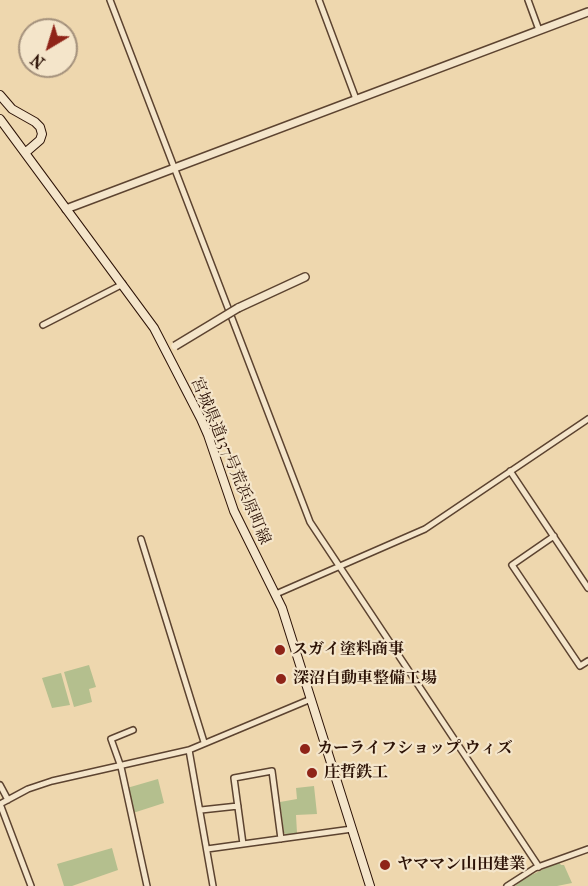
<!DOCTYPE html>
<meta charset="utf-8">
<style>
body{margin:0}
#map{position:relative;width:588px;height:886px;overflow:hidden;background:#eed7ae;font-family:"IM FELL French Canon",serif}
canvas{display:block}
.north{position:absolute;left:18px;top:18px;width:60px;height:60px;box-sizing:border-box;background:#f4e5ca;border:2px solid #a4917c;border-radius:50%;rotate:218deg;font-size:16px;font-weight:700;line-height:24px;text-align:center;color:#2c1206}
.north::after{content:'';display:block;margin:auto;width:21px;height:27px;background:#8f2418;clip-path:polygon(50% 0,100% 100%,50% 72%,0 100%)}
</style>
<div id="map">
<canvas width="588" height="886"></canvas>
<div class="north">N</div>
</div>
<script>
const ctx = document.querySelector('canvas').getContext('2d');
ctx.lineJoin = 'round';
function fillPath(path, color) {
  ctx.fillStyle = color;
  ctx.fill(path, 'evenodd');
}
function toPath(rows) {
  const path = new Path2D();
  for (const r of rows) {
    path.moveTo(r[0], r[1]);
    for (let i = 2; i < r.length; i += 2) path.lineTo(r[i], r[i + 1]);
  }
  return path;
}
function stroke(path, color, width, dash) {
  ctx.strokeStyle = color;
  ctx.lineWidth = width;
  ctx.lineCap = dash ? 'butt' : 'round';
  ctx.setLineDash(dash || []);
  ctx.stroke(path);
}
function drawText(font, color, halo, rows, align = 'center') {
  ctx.font = font + ' "IM FELL French Canon","Noto Serif JP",serif';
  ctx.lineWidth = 4.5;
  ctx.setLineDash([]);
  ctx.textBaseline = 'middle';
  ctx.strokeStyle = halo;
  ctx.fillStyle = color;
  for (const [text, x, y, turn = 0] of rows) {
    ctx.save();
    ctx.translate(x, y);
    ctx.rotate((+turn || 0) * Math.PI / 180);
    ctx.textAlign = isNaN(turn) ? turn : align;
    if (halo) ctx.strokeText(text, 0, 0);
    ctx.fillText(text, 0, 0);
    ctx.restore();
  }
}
fillPath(toPath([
 [89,665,96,687,89,689,92,702,74,707,64,672],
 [61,673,70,705,52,708,42,678],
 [158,779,164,803,133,813,127,788],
 [314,786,317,814,296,815,297,833,287,835,284,833,280,802,297,799,296,788],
 [112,848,118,870,72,886,64,886,57,864],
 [559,862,561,865,564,865,572,883,557,886,515,886,525,878]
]), '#b4bf8e');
const minor = toPath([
 [110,0,310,522,539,867],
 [319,0,356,99],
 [528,0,539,30],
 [43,325,123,284],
 [510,471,588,588],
 [554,536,512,565,580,666,588,661],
 [141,539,204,742],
 [276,594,425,529,588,419],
 [133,730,111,739,121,767,147,886],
 [189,750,213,886],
 [0,785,8,800],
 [0,804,28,789,52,781,189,750,311,699],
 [0,804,31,886],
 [201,810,238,806],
 [243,844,234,778,272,771,281,839],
 [207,849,352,829],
 [507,886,535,868,588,849]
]);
const tertiary = toPath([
 [66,209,588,12],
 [238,308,305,277]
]);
const secondary = toPath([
 [0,95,12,109,35,122,40,127,42,134,40,140,25,153],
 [0,119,154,328,201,419,208,435,234,511,282,608,370,886]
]);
stroke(minor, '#5c4330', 8);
stroke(tertiary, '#5c4330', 10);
stroke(secondary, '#2c1206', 10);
stroke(minor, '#f4e5ca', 5);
stroke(tertiary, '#f4e5ca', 7);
stroke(secondary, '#f4e5ca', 8);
const tertiaryBridge = toPath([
 [175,346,238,308]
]);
stroke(tertiaryBridge, '#5c4330', 10, []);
stroke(tertiaryBridge, '#f4e5ca', 7);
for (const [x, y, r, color] of [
 [280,650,6,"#8f2418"],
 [281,679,6,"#8f2418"],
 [305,749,6,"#8f2418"],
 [312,773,6,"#8f2418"],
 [385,865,6,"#8f2418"]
]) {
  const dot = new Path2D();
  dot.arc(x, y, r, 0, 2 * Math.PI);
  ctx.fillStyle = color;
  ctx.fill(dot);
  stroke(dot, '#f4e5ca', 2);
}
drawText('16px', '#2c1206', '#f4e5ca', [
 ["宮城県道137号荒浜原町線",230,461,67]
]);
drawText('bold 16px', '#2c1206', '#f4e5ca', [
 ["スガイ塗料商事",292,650],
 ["深沼自動車整備工場",293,679],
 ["カーライフショップ ウィズ",317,749],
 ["庄哲鉄工",324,773],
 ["ヤママン山田建業",397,865]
], 'left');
</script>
